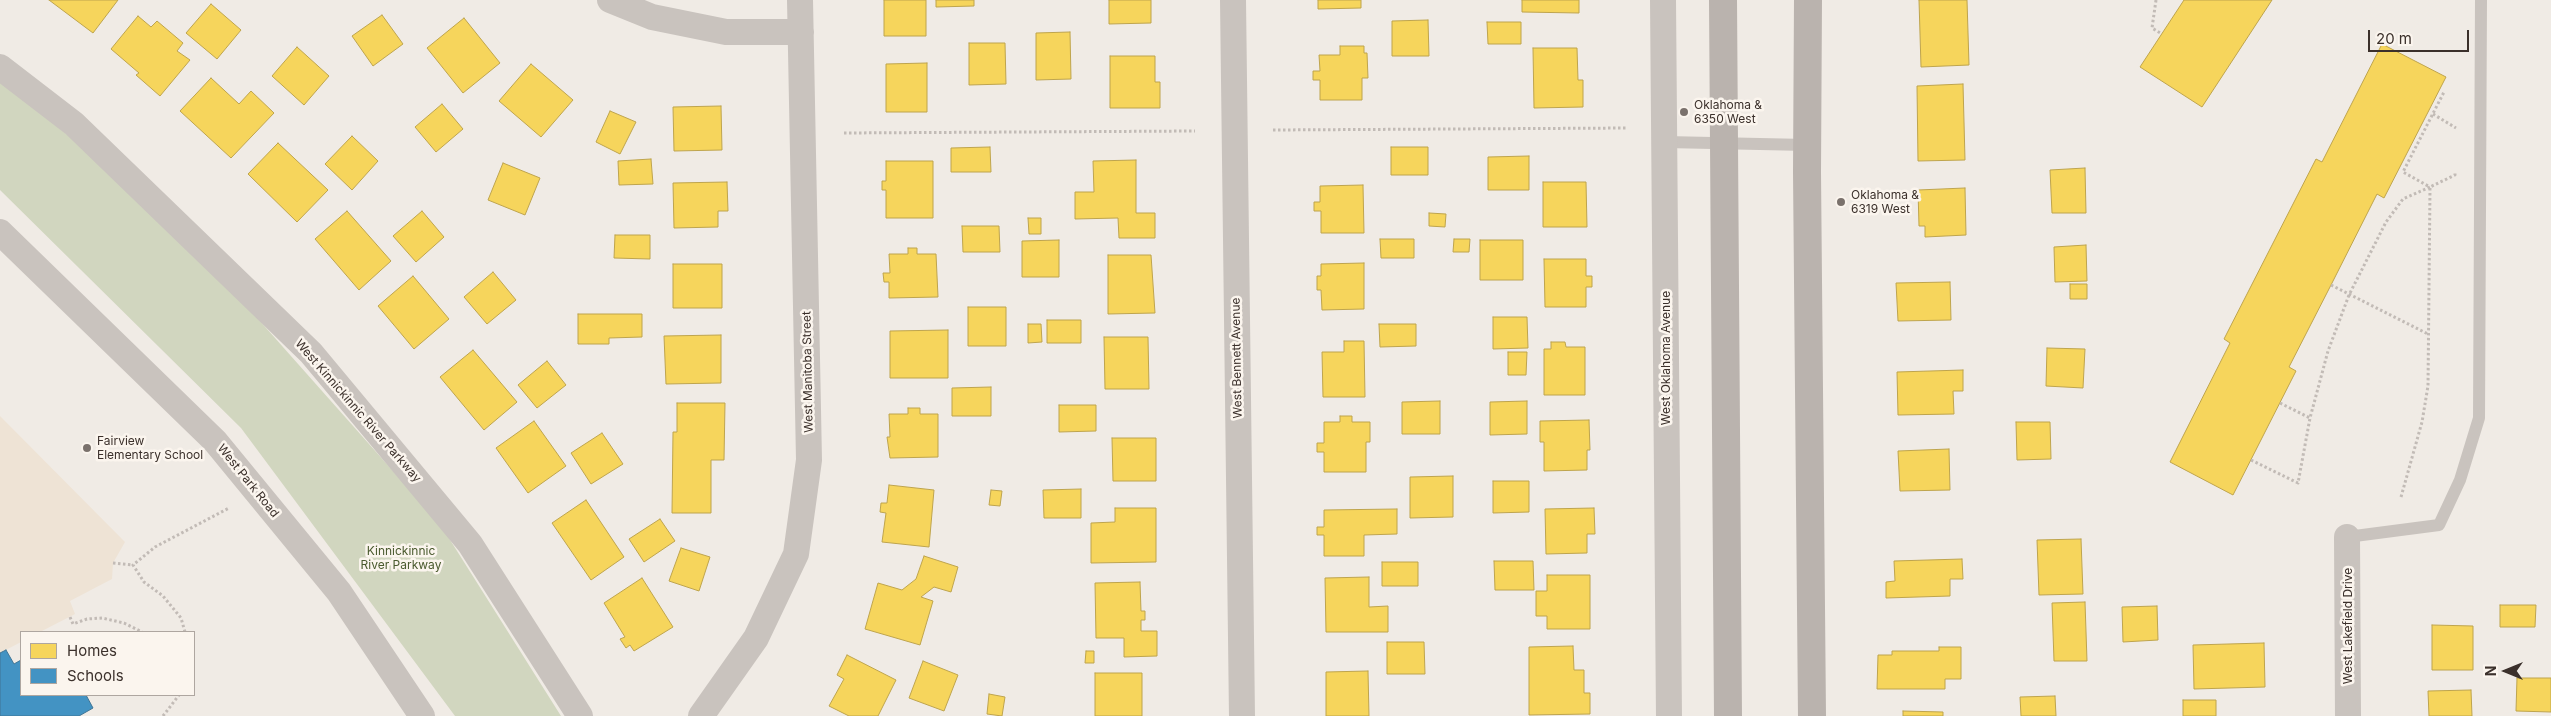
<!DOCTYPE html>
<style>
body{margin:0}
#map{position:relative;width:2551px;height:716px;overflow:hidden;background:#f0ebe5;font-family:Inter,sans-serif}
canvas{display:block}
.legend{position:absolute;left:20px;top:631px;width:175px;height:65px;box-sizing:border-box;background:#fbf5ee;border:1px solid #aea6a0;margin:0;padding:6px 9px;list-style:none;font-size:15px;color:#3b302b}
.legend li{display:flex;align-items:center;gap:10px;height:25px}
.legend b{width:25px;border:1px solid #aea6a0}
.north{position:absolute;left:2481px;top:646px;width:50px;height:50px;-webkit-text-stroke:4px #fbf5ee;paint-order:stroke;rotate:270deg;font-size:14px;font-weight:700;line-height:20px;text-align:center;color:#3b302b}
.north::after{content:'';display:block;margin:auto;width:18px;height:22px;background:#3b302b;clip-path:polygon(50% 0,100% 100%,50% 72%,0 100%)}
.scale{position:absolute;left:2368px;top:30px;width:101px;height:22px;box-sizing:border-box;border:2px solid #3b302b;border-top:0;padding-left:6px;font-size:15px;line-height:18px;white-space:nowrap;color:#3b302b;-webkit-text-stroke:4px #fbf5ee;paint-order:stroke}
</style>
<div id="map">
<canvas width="2551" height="716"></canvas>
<ul class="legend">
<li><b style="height:14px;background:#f6d55c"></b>Homes</li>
<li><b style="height:14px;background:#4393c3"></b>Schools</li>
</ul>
<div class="north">N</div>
<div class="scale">20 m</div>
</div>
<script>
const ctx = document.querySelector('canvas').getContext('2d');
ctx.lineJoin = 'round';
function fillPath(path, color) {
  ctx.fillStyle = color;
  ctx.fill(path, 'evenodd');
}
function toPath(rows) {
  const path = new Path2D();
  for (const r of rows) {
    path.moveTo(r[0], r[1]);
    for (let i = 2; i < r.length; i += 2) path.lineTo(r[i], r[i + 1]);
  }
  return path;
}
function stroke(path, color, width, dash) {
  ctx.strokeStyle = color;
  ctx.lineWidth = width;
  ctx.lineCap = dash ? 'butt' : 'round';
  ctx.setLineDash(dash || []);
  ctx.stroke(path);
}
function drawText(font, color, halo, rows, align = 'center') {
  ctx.font = font + ' Inter,sans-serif';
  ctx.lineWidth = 5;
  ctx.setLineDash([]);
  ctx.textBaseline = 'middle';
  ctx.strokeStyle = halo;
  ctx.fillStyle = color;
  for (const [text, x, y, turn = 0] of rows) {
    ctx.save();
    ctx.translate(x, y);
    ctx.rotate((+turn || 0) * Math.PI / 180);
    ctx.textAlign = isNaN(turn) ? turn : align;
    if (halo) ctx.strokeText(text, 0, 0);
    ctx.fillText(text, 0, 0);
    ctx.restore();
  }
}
fillPath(toPath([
 [0,80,165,214,440,524,561,716,455,716,241,428,0,190]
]), '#d1d6bf');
fillPath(toPath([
 [0,416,125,542,113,563,112,579,70,601,75,614,40,632,21,632,21,642,0,653]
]), '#eee3d5');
const homes = toPath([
 [49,0,118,0,93,33,49,0],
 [884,0,926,0,926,36,884,36,884,0],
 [936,0,974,0,974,6,936,7,936,0],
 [1109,0,1151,0,1151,23,1109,24,1109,0],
 [1318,0,1361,0,1361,8,1318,9,1318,0],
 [1522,0,1579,0,1579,13,1522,12,1522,0],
 [1919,0,1967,0,1969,65,1921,67,1919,0],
 [2184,0,2272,0,2202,107,2140,67,2184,0],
 [211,4,241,30,217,59,186,33,211,4],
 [382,15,403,44,373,66,352,36,382,15],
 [138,16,151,27,157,21,183,43,177,51,190,60,160,96,136,75,139,73,111,49,138,16],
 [464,18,500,63,463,93,427,48,464,18],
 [1428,20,1429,56,1392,56,1392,21,1428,20],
 [1487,22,1521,22,1521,44,1488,44,1487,22],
 [1070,32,1071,79,1036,80,1036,33,1070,32],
 [969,43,1005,43,1006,84,969,85,969,43],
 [2382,44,2446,77,2384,198,2377,194,2331,285,2289,367,2296,371,2233,495,2170,462,2230,343,2224,339,2316,159,2322,162,2382,44],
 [1340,46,1364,46,1364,53,1367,53,1368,78,1362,78,1362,100,1320,100,1320,80,1313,80,1313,71,1320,71,1319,55,1340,55,1340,46],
 [297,47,329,76,304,105,272,76,297,47],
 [1533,48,1577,48,1578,80,1583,80,1583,107,1534,108,1533,48],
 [1110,56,1155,56,1155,82,1160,82,1160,108,1110,108,1110,56],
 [927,63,927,112,886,112,886,64,927,63],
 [531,64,573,100,541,137,499,101,531,64],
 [211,78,239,104,251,91,274,113,231,158,180,111,211,78],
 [1963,84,1965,160,1918,161,1917,86,1963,84],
 [442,104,463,129,436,152,415,127,442,104],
 [721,106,722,150,674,151,673,107,721,106],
 [610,111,636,122,620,154,596,142,610,111],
 [352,136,378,161,352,190,325,164,352,136],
 [278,143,328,190,297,222,248,174,278,143],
 [990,147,991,172,951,172,951,148,990,147],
 [1391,147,1428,147,1428,175,1391,175,1391,147],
 [1529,156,1529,190,1488,190,1488,157,1529,156],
 [651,159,653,184,619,185,618,161,651,159],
 [1136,160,1136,213,1155,213,1155,238,1119,238,1118,218,1075,219,1075,192,1094,192,1093,161,1136,160],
 [886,161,933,161,933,218,886,218,886,190,882,190,882,181,886,181,886,161],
 [503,163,540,178,525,215,488,200,503,163],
 [2085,168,2086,213,2052,213,2050,170,2085,168],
 [727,182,728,211,718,211,718,227,674,228,673,183,727,182],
 [1543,182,1586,182,1587,227,1543,227,1543,182],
 [1363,185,1364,233,1321,233,1321,211,1314,211,1314,202,1320,202,1320,186,1363,185],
 [1965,188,1966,235,1925,237,1925,226,1919,226,1918,190,1965,188],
 [347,211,391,261,359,290,315,239,347,211],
 [422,211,444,237,416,262,393,236,422,211],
 [1429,213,1446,214,1445,227,1429,226,1429,213],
 [1028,218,1041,218,1041,234,1029,234,1028,218],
 [962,226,999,226,1000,252,963,252,962,226],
 [615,235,650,235,650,259,614,258,615,235],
 [1380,239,1414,239,1414,258,1381,258,1380,239],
 [1454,239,1470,239,1469,252,1453,252,1454,239],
 [1059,240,1059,277,1022,277,1022,241,1059,240],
 [1480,240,1523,240,1523,280,1480,280,1480,240],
 [2086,245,2087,281,2055,282,2054,247,2086,245],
 [908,248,917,248,917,254,936,254,938,297,889,298,889,282,884,282,883,273,890,273,889,254,908,254,908,248],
 [1108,255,1151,255,1155,313,1108,314,1108,255],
 [1544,259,1586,259,1586,276,1592,276,1592,287,1586,287,1586,307,1545,307,1544,259],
 [1364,263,1364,309,1322,310,1321,290,1317,290,1317,276,1321,276,1321,264,1364,263],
 [673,264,722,264,722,308,673,308,673,264],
 [493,272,516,300,487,324,464,297,493,272],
 [413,276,449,319,414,349,378,306,413,276],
 [1950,282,1951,320,1898,321,1896,283,1950,282],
 [2070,284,2087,284,2087,299,2070,299,2070,284],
 [968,307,1006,307,1006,346,968,346,968,307],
 [578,314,642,314,642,337,609,338,609,344,578,344,578,314],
 [1493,317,1527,317,1528,348,1493,349,1493,317],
 [1047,320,1081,320,1081,343,1047,343,1047,320],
 [1028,324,1041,324,1042,342,1028,343,1028,324],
 [1379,324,1416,324,1416,346,1380,347,1379,324],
 [948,330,948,378,890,378,890,331,948,330],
 [721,335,721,383,666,384,664,336,721,335],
 [1104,337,1148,337,1149,389,1105,389,1104,337],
 [1344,341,1364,341,1365,397,1323,397,1322,352,1344,352,1344,341],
 [1551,342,1565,342,1566,347,1585,347,1585,395,1544,395,1544,349,1551,349,1551,342],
 [2047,348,2085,349,2083,388,2046,386,2047,348],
 [473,350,517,402,484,430,440,377,473,350],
 [1508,352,1527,352,1526,375,1508,375,1508,352],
 [547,361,566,385,537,408,518,385,547,361],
 [1963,370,1963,391,1953,391,1954,414,1898,415,1897,372,1963,370],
 [991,387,991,416,952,416,952,388,991,387],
 [1440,401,1440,434,1402,434,1402,402,1440,401],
 [1527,401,1527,434,1490,435,1490,402,1527,401],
 [677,403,725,403,724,460,711,460,711,513,672,513,673,432,677,432,677,403],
 [1059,405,1096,405,1096,431,1059,432,1059,405],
 [908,408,920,408,920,414,938,414,938,457,890,458,887,437,890,437,889,414,908,414,908,408],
 [1340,416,1352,416,1352,422,1370,422,1370,442,1366,442,1366,472,1324,472,1324,452,1317,452,1317,443,1324,443,1324,422,1340,422,1340,416],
 [1589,420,1590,450,1587,450,1587,470,1544,471,1544,442,1540,442,1540,421,1589,420],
 [534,421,566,466,528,493,496,448,534,421],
 [2016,422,2050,422,2051,459,2017,460,2016,422],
 [602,433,623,464,591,484,571,453,602,433],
 [1112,438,1156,438,1156,481,1113,481,1112,438],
 [1949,449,1950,490,1900,491,1898,451,1949,449],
 [1453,476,1453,517,1410,518,1410,477,1453,476],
 [1493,481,1529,481,1529,512,1493,513,1493,481],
 [889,485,934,490,929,547,882,542,886,513,880,512,881,503,887,503,889,485],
 [1081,489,1081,518,1044,518,1043,490,1081,489],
 [991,490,1002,491,1000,506,989,505,991,490],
 [586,500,624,557,591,580,552,523,586,500],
 [1115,508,1156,508,1156,562,1091,563,1091,523,1115,522,1115,508],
 [1594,508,1595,534,1587,534,1587,553,1546,554,1545,509,1594,508],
 [1397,509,1397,534,1364,535,1364,556,1324,556,1324,535,1317,535,1317,527,1324,527,1324,510,1397,509],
 [660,519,675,541,644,562,629,539,660,519],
 [2081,539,2083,594,2039,595,2037,540,2081,539],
 [681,548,710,557,699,591,669,581,681,548],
 [924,556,958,567,951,592,934,587,921,597,933,601,920,645,865,629,878,583,902,590,916,579,924,556],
 [1962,559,1963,579,1950,579,1950,596,1886,598,1886,582,1895,581,1894,561,1962,559],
 [1494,561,1533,561,1534,590,1495,590,1494,561],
 [1382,562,1418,562,1418,586,1382,586,1382,562],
 [1547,575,1590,575,1590,629,1547,629,1547,616,1536,616,1536,591,1547,591,1547,575],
 [1369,577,1369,607,1388,606,1388,632,1326,632,1325,578,1369,577],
 [642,578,673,627,634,651,630,645,626,648,620,639,625,637,604,603,642,578],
 [1140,582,1141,611,1145,611,1145,620,1141,620,1141,631,1157,631,1157,656,1124,657,1124,638,1096,638,1095,583,1140,582],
 [2085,602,2087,661,2054,661,2052,603,2085,602],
 [2500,605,2536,605,2535,627,2500,627,2500,605],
 [2157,606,2158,640,2123,642,2122,607,2157,606],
 [2432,625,2473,626,2473,670,2432,670,2432,625],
 [1387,642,1424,642,1425,674,1387,674,1387,642],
 [2264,643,2265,687,2194,689,2193,645,2264,643],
 [1573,646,1574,670,1584,670,1584,693,1590,693,1590,714,1529,715,1529,647,1573,646],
 [1939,647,1961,647,1961,679,1945,679,1945,689,1877,689,1878,655,1892,655,1892,651,1939,651,1939,647],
 [1086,651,1094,651,1094,663,1085,663,1086,651],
 [847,655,896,680,878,716,849,716,829,706,844,679,837,675,847,655],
 [923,661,958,675,944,711,909,698,923,661],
 [1368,671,1369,716,1326,716,1326,672,1368,671],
 [1095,673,1142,673,1142,716,1095,716,1095,673],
 [2517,678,2551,678,2551,712,2516,711,2517,678],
 [2471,690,2472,716,2429,716,2428,691,2471,690],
 [989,694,1005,697,1002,716,987,714,989,694],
 [2055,696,2056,716,2021,716,2020,697,2055,696],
 [2183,700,2216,700,2216,716,2183,716,2183,700],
 [1903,711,1943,712,1943,716,1903,716,1903,711]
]);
fillPath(homes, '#f6d55c');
stroke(homes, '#bea44d', 1);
const schools = toPath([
 [6,650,14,664,21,660,21,695,86,695,93,708,79,716,0,716,0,653,6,650]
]);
fillPath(schools, '#4393c3');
stroke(schools, '#417595', 1);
stroke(toPath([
 [2156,0,2152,28,2162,34],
 [2433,114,2456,128],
 [1273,130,1628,128],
 [844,133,1195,131],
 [2331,285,2428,334],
 [2280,403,2310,418],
 [2251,460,2298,483,2310,418,2328,351,2349,295,2386,222,2403,199,2430,187,2403,172,2444,92],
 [2401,497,2422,422,2428,386,2430,187,2455,175,2455,173],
 [113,563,133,565],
 [70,617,73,624,87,619,102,618,124,623,142,632],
 [185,632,181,618,163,596,144,582,133,565,155,547,229,508],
 [163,716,179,695]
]), '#c2bbb6', 3, [2.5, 2.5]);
stroke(toPath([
 [1665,142,1807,145],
 [2347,537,2439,525,2460,480,2479,418,2481,0]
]), '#c9c3be', 12);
stroke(toPath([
 [610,0,652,17,726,32,801,32],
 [1233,0,1242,716],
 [1663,0,1669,716],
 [0,67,74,124,311,353,470,544,580,716],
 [0,232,215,441,339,592,422,716],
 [2347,537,2348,716],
 [701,716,756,638,796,554,809,460,800,0]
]), '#c9c3be', 26);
stroke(toPath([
 [1723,0,1728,716],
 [1808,0,1807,172,1812,716]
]), '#bab3ae', 28);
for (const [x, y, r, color] of [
 [1684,112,5,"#7a716c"],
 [1841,202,5,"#7a716c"],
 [87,448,5,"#7a716c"]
]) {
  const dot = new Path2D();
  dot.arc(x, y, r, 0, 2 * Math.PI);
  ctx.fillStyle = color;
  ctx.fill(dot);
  stroke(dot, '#fbf5ee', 2);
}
drawText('12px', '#3b302b', '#fbf5ee', [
 ["Oklahoma &",1694,105],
 ["6350 West",1694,119],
 ["Oklahoma &",1851,195],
 ["6319 West",1851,209],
 ["Fairview",97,441],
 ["Elementary School",97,455]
], 'left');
drawText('12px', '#3b302b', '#fbf5ee', [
 ["West Bennett Avenue",1237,358,-91],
 ["West Oklahoma Avenue",1666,358,-90],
 ["West Manitoba Street",808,372,-91],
 ["West Kinnickinnic River Parkway",358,411,49],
 ["West Park Road",248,481,51],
 ["West Lakefield Drive",2348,626,-90]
]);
drawText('12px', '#4a5a2e', '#fbf5ee', [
 ["Kinnickinnic",401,551],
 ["River Parkway",401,565]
]);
</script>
